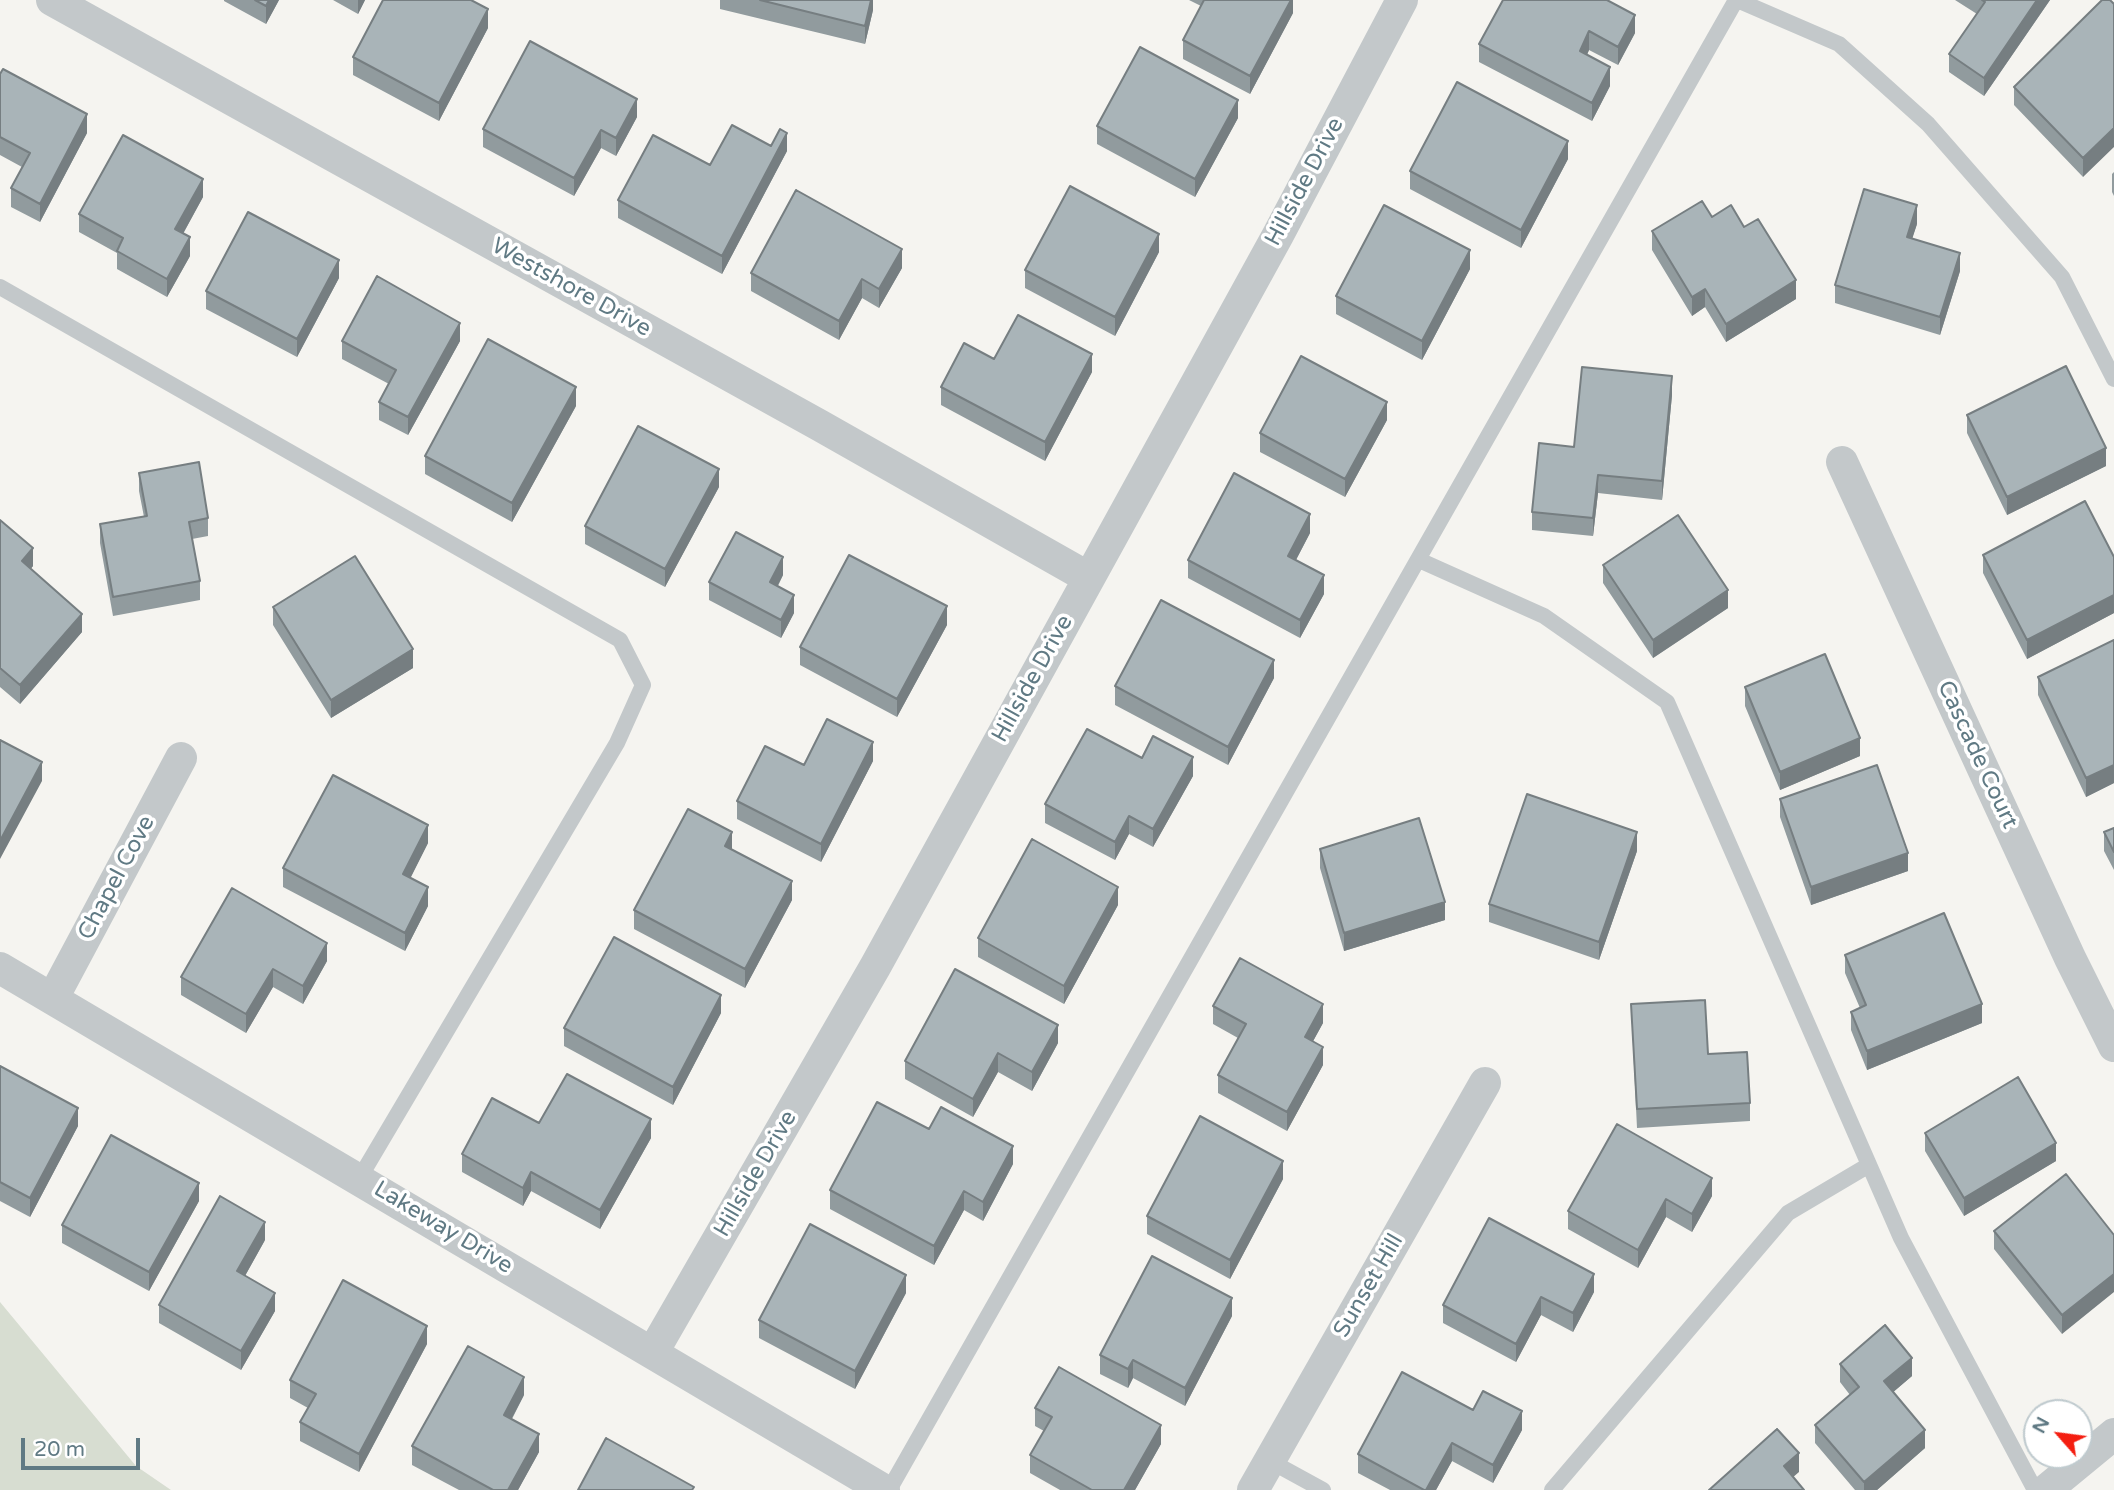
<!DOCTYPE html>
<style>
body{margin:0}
#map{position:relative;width:2114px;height:1490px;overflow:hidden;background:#f5f4f0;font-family:"Varela Round",sans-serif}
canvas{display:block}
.north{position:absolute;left:2023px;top:1399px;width:70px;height:70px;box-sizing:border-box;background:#fff;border:2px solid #bfcace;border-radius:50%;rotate:298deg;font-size:19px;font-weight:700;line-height:28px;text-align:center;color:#607a84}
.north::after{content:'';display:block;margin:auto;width:24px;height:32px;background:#f41e11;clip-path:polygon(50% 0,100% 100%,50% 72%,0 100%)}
.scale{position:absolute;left:21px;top:1438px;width:119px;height:32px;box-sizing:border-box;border:4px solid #607a84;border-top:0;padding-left:9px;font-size:21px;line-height:24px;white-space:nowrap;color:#607a84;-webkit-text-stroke:5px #fff;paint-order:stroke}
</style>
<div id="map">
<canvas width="2114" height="1490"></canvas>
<div class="north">N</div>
<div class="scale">20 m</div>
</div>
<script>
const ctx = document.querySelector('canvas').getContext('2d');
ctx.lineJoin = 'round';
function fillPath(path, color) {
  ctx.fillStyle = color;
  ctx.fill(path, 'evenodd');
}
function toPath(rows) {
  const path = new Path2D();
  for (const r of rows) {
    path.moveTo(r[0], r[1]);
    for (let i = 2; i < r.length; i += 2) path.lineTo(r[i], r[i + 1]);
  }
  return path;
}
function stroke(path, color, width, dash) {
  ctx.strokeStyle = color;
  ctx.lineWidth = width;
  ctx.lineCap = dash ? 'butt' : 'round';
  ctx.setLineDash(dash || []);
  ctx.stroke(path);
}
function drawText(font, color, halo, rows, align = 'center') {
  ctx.font = font + ' "Varela Round",sans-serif';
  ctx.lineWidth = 7;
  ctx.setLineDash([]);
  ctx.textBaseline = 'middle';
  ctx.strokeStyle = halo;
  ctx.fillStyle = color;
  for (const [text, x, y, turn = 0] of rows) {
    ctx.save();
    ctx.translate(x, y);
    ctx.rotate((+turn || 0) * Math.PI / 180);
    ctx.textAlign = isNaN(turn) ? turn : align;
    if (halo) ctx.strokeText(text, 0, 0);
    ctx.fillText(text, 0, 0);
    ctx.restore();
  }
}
fillPath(toPath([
 [0,1302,136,1466,171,1490,0,1490]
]), '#d7ddd1');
stroke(toPath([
 [1737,0,1839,44,1928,124,2062,277,2114,379],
 [0,287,620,640,643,685,617,743,359,1179],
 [1419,560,1544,616,1667,702,1901,1238,2035,1490],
 [1270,1461,1323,1490],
 [889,1490,1736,0],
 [1552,1490,1788,1213,1869,1165]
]), '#c3c8ca', 16);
stroke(toPath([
 [52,0,819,425,1089,578],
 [1842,462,2070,958,2114,1046],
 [0,968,884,1490],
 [53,998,181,758],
 [653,1352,875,967,1278,235,1402,0],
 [1253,1490,1485,1083],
 [2046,1490,2114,1434]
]), '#c3c8ca', 32);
fillPath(toPath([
 [224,0,279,0,266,24,224,1],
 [333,0,365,0,358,14],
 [720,0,873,0,873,10,865,44,720,9],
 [1189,0,1293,0,1293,13,1250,94,1183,59,1183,40,1201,6],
 [1503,0,1635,33,1618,65,1589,50,1587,55,1610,86,1592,121,1479,62,1479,44],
 [1955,0,2050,0,1984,96,1949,72,1949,54,1977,14],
 [2102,0,2083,177,2014,105,2014,87],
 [488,28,439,121,353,75,353,57],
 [0,74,87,133,40,222,11,207,11,188,22,167,0,155],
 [637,117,616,156,601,148,574,196,483,147,483,129],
 [1238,118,1195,197,1097,144,1097,126],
 [771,146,787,151,722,274,618,218,618,200,710,165],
 [1568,159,1521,248,1410,189,1410,171],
 [2114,172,2114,196,2112,192,2112,174],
 [203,197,183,234,190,256,167,297,117,269,117,253,79,232,79,214],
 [1712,217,1744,227,1796,299,1726,342,1705,307,1692,316,1652,250,1652,231],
 [1917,224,1912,238,1960,271,1940,335,1835,303,1835,285],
 [1159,252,1115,336,1025,288,1025,270],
 [902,268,879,308,862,298,839,340,751,291,751,273],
 [1470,269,1422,360,1336,314,1336,296],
 [339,278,297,357,206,309,206,291],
 [342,341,460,341,408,435,379,420,379,402,389,384,342,359],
 [994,359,1092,372,1045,461,941,405,941,387],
 [1672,395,1662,500,1598,493,1593,536,1532,530,1532,512,1574,447],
 [576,406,512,522,425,474,425,456],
 [1967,415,2106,466,2007,515,1967,433],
 [1387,420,1345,497,1260,452,1260,433],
 [139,473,208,518,208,536,192,539,200,581,200,600,113,616,100,543,100,524,144,517,139,491],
 [719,487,665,587,585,544,585,526],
 [0,520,33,566,30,569,82,632,20,704,0,687],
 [1310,533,1296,560,1324,594,1300,638,1188,578,1188,560],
 [1983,555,2114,557,2114,613,2027,659,1983,573],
 [1603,565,1728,608,1653,658,1603,583],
 [783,575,778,586,794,613,781,638,709,600,709,582],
 [273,607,413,668,331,718,273,625],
 [947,625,897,717,800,665,800,647],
 [2114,640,2114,783,2086,797,2038,695,2038,677],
 [1274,678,1228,765,1115,705,1115,686],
 [1745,687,1860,756,1780,790,1745,706],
 [1142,758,1193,776,1153,847,1129,834,1115,860,1045,823,1045,804],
 [873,761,821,862,737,819,737,801,804,765],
 [1780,799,1908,871,1811,905,1780,817],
 [2114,828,2114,870,2104,851,2104,832],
 [428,843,410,878,428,906,405,951,283,887,283,868],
 [732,849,792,900,745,988,634,929,634,910],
 [1320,849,1445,920,1344,951,1320,868],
 [1637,851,1599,960,1489,922,1489,904],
 [1118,905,1064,1004,978,957,978,938],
 [1845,955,1982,1023,1867,1070,1851,1030,1851,1012,1860,1008,1845,973],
 [327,961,303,1004,273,987,246,1033,181,995,181,977],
 [1631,1004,1708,1054,1750,1103,1750,1121,1637,1128],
 [1213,1006,1323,1023,1313,1041,1323,1065,1287,1131,1218,1093,1218,1075,1238,1038,1213,1024],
 [721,1013,673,1105,564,1046,564,1028],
 [1058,1043,1032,1091,998,1072,973,1117,905,1079,905,1061],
 [0,1066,78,1126,30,1217,0,1201],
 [1617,1124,1712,1196,1692,1232,1666,1217,1638,1268,1568,1229,1568,1211],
 [929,1129,1013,1164,983,1221,964,1210,934,1265,830,1209,830,1190],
 [1925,1133,2056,1161,1964,1216,1925,1151],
 [651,1138,600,1229,531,1191,523,1206,462,1172,462,1154],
 [2066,1174,2062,1334,1994,1249,1994,1231],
 [1283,1179,1230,1279,1147,1234,1147,1216],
 [199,1201,149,1291,62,1243,62,1225],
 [265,1240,245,1276,275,1311,241,1370,159,1323,159,1305],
 [1594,1292,1573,1332,1541,1315,1516,1362,1443,1323,1443,1305],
 [906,1293,855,1389,759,1338,759,1320],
 [1232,1316,1185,1406,1133,1378,1128,1388,1100,1374,1100,1355],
 [427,1344,359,1472,300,1441,300,1422,308,1408,290,1398,290,1380],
 [1840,1364,1912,1376,1893,1392,1925,1448,1877,1490,1855,1490,1815,1443,1815,1425,1850,1395,1840,1382],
 [524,1395,512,1419,539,1452,518,1490,459,1490,412,1465,412,1446],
 [1035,1408,1161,1444,1135,1490,1060,1490,1030,1473,1030,1455,1044,1431,1035,1426],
 [1522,1430,1493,1483,1452,1461,1436,1490,1390,1490,1358,1473,1358,1454]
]), '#919b9e');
fillPath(toPath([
 [269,0,279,0,266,24,266,6],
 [358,0,365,0,358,14],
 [871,0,873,0,873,10,865,44,865,26],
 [1291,0,1293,0,1293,13,1250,94,1250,76],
 [2037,0,2050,0,1984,96,1984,78],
 [488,9,488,28,439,121,439,103],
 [1635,15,1635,33,1618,65,1618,47],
 [1589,31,1589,50,1580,69,1580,51],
 [1610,67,1610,86,1592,121,1592,103],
 [637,99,637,117,616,156,616,138],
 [1238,100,1238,118,1195,197,1195,179],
 [87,114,87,133,40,222,40,204],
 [2114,128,2114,147,2083,177,2083,158],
 [601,130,601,148,574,196,574,178],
 [787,133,787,151,722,274,722,256],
 [1568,141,1568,159,1521,248,1521,230],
 [203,179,203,197,175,248,175,229],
 [1917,205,1917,224,1907,255,1907,237],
 [1159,234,1159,252,1115,336,1115,317],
 [190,237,190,256,167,297,167,279],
 [902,249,902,268,879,308,879,289],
 [1470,250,1470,269,1422,360,1422,341],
 [1960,253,1960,271,1940,335,1940,317],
 [339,260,339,278,297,357,297,339],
 [862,279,862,298,839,340,839,321],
 [1796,280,1796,299,1726,342,1726,324],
 [1705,289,1705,307,1692,316,1692,297],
 [460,323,460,341,408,435,408,417],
 [1092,354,1092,372,1045,461,1045,442],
 [1672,376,1672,395,1662,500,1662,481],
 [576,387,576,406,512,522,512,503],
 [1387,402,1387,420,1345,497,1345,479],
 [2106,448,2106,466,2007,515,2007,497],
 [719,469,719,487,665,587,665,569],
 [1598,475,1598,493,1593,536,1593,518],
 [1310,514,1310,533,1288,575,1288,556],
 [33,548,33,566,22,580,22,561],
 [783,557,783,575,770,600,770,582],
 [1324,575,1324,594,1300,638,1300,620],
 [1728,590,1728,608,1653,658,1653,640],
 [794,595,794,613,781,638,781,620],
 [2114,595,2114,613,2027,659,2027,640],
 [947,606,947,625,897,717,897,699],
 [82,614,82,632,20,704,20,685],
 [413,649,413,668,331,718,331,700],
 [1274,660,1274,678,1228,765,1228,747],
 [1860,738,1860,756,1780,790,1780,772],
 [873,742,873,761,821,862,821,844],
 [1193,757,1193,776,1153,847,1153,829],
 [42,762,42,781,0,859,0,841],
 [2114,765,2114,783,2086,797,2086,778],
 [1129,816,1129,834,1115,860,1115,842],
 [428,825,428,843,403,893,403,874],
 [732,832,732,851,725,846],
 [1637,832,1637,851,1599,960,1599,942],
 [1908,853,1908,871,1811,905,1811,887],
 [792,881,792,900,745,988,745,969],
 [428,887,428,906,405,951,405,933],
 [1118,887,1118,905,1064,1004,1064,986],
 [1445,902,1445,920,1344,951,1344,933],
 [327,943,327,961,303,1004,303,986],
 [273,969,273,987,246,1033,246,1014],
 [721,995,721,1013,673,1105,673,1087],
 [1323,1004,1323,1023,1305,1056,1305,1037],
 [1982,1004,1982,1023,1867,1070,1867,1051],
 [1058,1025,1058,1043,1032,1091,1032,1072],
 [1323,1047,1323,1065,1287,1131,1287,1112],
 [998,1053,998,1072,973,1117,973,1099],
 [78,1108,78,1126,30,1217,30,1198],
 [651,1119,651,1138,600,1229,600,1210],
 [2056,1143,2056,1161,1964,1216,1964,1198],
 [1013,1146,1013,1164,983,1221,983,1202],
 [1283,1161,1283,1179,1230,1279,1230,1260],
 [531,1172,531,1191,523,1206,523,1188],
 [1712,1178,1712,1196,1692,1232,1692,1214],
 [199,1183,199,1201,149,1291,149,1272],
 [964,1191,964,1210,934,1265,934,1246],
 [1666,1199,1666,1217,1638,1268,1638,1250],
 [265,1222,265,1240,237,1290,237,1271],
 [1594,1274,1594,1292,1573,1332,1573,1313],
 [2114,1274,2114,1292,2062,1334,2062,1315],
 [906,1275,906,1293,855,1389,855,1371],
 [275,1293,275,1311,241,1370,241,1351],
 [1541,1297,1541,1315,1516,1362,1516,1344],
 [1232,1298,1232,1316,1185,1406,1185,1388],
 [427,1326,427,1344,359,1472,359,1454],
 [1912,1358,1912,1376,1884,1400,1884,1381],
 [1133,1360,1133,1378,1128,1388,1128,1369],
 [524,1377,524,1395,504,1433,504,1415],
 [1522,1411,1522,1430,1493,1483,1493,1465],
 [1161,1425,1161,1444,1135,1490,1124,1490],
 [1925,1430,1925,1448,1877,1490,1864,1490,1864,1482],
 [539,1434,539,1452,518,1490,508,1490],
 [1452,1443,1452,1461,1436,1490,1426,1490],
 [1799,1453,1799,1472,1784,1485,1784,1466]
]), '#767e81');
const building = toPath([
 [255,0,269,0,266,6,255,0],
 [383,0,471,0,488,9,439,103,353,57,383,0],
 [760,0,871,0,865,26,760,0],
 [1204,0,1291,0,1250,76,1183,40,1204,0],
 [1503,0,1607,0,1635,15,1618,47,1589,31,1580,51,1610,67,1592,103,1479,44,1503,0],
 [1982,0,2037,0,1984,78,1949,54,1985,2,1982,0],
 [2102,0,2110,0,2114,4,2114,128,2083,158,2014,87,2102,0],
 [530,41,637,99,616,138,601,130,574,178,483,129,530,41],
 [1140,47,1238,100,1195,179,1097,126,1140,47],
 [3,69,87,114,40,204,11,188,30,153,0,137,0,74,3,69],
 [1457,82,1568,141,1521,230,1410,171,1457,82],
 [732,125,771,146,780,129,787,133,722,256,618,200,653,135,710,165,732,125],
 [123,135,203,179,175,229,190,237,167,279,117,251,123,238,79,214,123,135],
 [1070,186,1159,234,1115,317,1025,270,1070,186],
 [1864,189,1917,205,1907,237,1960,253,1940,317,1835,285,1864,189],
 [796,190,902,249,879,289,862,279,839,321,751,273,796,190],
 [1702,201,1712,217,1731,205,1744,227,1758,219,1796,280,1726,324,1705,289,1692,297,1652,231,1702,201],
 [1384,205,1470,250,1422,341,1336,296,1384,205],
 [248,212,339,260,297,339,206,291,248,212],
 [377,276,460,323,408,417,379,402,396,370,342,341,377,276],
 [1018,315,1092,354,1045,442,941,387,964,343,994,359,1018,315],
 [488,339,576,387,512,503,425,456,488,339],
 [1301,356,1387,402,1345,479,1260,433,1301,356],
 [2066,366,2106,448,2007,497,1967,415,2066,366],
 [1582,367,1672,376,1662,481,1598,475,1593,518,1532,512,1539,443,1574,447,1582,367],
 [638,426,719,469,665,569,585,526,638,426],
 [199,462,208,518,189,522,200,581,113,597,100,524,147,516,139,473,199,462],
 [1234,473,1310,514,1288,556,1324,575,1300,620,1188,560,1234,473],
 [2085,501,2114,557,2114,595,2027,640,1983,555,2085,501],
 [1678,515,1728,590,1653,640,1603,565,1678,515],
 [0,520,33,548,22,561,82,614,20,685,0,668,0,520],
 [736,532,783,557,770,582,794,595,781,620,709,582,736,532],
 [849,555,947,606,897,699,800,647,849,555],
 [355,556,413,649,331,700,273,607,355,556],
 [1161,600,1274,660,1228,747,1115,686,1161,600],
 [2114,640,2114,765,2086,778,2038,677,2114,640],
 [1825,654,1860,738,1780,772,1745,687,1825,654],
 [827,719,873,742,821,844,737,801,765,746,804,765,827,719],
 [1087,729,1142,758,1153,736,1193,757,1153,829,1129,816,1115,842,1045,804,1087,729],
 [0,740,42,762,0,841,0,740],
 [1877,765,1908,853,1811,887,1780,799,1877,765],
 [333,775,428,825,403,874,428,887,405,933,283,868,333,775],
 [1527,794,1637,832,1599,942,1489,904,1527,794],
 [688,809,732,832,725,846,792,881,745,969,634,910,688,809],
 [1419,818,1445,902,1344,933,1320,849,1419,818],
 [2114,828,2114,852,2104,832,2114,828],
 [1032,839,1118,887,1064,986,978,938,1032,839],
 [232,888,327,943,303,986,273,969,246,1014,181,977,232,888],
 [1944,913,1982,1004,1867,1051,1851,1012,1866,1005,1845,955,1944,913],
 [614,937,721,995,673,1087,564,1028,614,937],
 [1240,958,1323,1004,1305,1037,1323,1047,1287,1112,1218,1075,1246,1024,1213,1006,1240,958],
 [955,969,1058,1025,1032,1072,998,1053,973,1099,905,1061,955,969],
 [1705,1000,1708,1054,1747,1052,1750,1103,1637,1109,1631,1004,1705,1000],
 [0,1066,78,1108,30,1198,0,1182,0,1066],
 [567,1074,651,1119,600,1210,531,1172,523,1188,462,1154,492,1098,539,1123,567,1074],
 [2018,1077,2056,1143,1964,1198,1925,1133,2018,1077],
 [877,1102,929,1129,941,1107,1013,1146,983,1202,964,1191,934,1246,830,1190,877,1102],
 [1200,1116,1283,1161,1230,1260,1147,1216,1200,1116],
 [1617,1124,1712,1178,1692,1214,1666,1199,1638,1250,1568,1211,1617,1124],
 [111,1135,199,1183,149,1272,62,1225,111,1135],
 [2066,1174,2114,1235,2114,1274,2062,1315,1994,1231,2066,1174],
 [220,1196,265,1222,237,1271,275,1293,241,1351,159,1305,220,1196],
 [1489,1218,1594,1274,1573,1313,1541,1297,1516,1344,1443,1305,1489,1218],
 [810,1224,906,1275,855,1371,759,1320,810,1224],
 [1152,1256,1232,1298,1185,1388,1133,1360,1128,1369,1100,1355,1152,1256],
 [343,1280,427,1326,359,1454,300,1422,316,1394,290,1380,343,1280],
 [1885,1325,1912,1358,1884,1381,1925,1430,1864,1482,1815,1425,1859,1387,1840,1364,1885,1325],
 [468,1346,524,1377,504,1415,539,1434,508,1490,493,1490,412,1446,468,1346],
 [1059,1367,1161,1425,1124,1490,1092,1490,1030,1455,1052,1417,1035,1408,1059,1367],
 [1402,1372,1473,1410,1483,1391,1522,1411,1493,1465,1452,1443,1426,1490,1424,1490,1358,1454,1402,1372],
 [1777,1429,1799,1453,1784,1466,1804,1490,1709,1490,1777,1429],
 [606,1438,694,1487,692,1490,578,1490,606,1438]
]);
fillPath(building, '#a9b4b8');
stroke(building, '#767e81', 2);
drawText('23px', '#607a84', '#fff', [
 ["Hillside Drive",1305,182,-62],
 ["Westshore Drive",571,288,29],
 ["Hillside Drive",1033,679,-61],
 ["Cascade Court",1977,755,65],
 ["Chapel Cove",117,878,-62],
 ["Hillside Drive",756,1174,-60],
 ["Lakeway Drive",443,1228,31],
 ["Sunset Hill",1369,1286,-60]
]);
</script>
